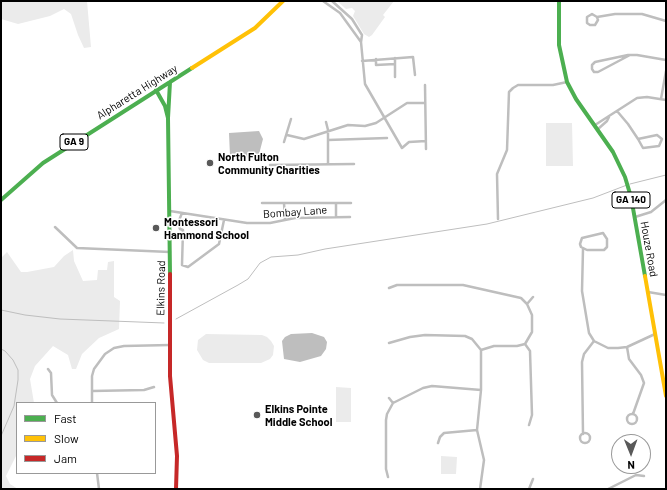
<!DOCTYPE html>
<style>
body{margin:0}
#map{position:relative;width:667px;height:490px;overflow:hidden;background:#fff;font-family:Barlow,sans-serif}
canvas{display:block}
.frame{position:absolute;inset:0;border:2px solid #000;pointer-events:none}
.legend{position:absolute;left:16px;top:402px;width:140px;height:72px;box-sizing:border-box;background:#fff;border:1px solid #999;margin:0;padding:5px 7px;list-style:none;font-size:12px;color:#000}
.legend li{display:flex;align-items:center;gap:8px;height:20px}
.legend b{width:20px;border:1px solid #999}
.north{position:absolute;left:611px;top:434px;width:40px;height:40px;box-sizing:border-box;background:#fff;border:1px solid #999;border-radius:50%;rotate:179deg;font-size:11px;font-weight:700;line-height:16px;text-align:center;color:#000}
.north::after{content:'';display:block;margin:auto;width:14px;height:18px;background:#595959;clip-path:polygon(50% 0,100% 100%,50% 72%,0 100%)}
</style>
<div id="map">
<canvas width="667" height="490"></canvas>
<div class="frame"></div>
<ul class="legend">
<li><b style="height:5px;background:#4caf50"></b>Fast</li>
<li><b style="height:5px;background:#ffc107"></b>Slow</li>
<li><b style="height:5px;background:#c62828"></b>Jam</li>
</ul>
<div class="north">N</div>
</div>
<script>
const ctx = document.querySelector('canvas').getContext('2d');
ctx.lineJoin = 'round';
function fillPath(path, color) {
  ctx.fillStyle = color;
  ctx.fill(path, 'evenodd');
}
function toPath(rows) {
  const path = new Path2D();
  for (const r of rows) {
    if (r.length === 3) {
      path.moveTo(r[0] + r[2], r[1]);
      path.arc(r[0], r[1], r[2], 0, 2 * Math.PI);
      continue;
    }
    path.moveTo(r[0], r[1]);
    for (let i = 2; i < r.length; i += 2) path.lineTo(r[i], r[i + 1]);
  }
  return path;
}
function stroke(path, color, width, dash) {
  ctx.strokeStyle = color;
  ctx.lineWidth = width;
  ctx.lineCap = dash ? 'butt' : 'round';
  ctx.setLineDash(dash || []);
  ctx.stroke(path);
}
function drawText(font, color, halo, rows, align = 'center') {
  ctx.font = font + ' Barlow,sans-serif';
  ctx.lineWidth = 3;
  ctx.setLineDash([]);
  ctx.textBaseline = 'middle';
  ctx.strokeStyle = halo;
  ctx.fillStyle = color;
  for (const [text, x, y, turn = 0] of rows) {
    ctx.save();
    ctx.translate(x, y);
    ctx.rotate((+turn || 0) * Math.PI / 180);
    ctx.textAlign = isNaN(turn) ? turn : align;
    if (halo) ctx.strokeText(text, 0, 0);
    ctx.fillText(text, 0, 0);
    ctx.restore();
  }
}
fillPath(toPath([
 [1,1,87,1,91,47,84,48,78,35,71,14,64,9,50,16,18,24,1,19],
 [337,1,394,1,383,15,385,17,372,35,369,37,364,34,353,16,355,11,352,8,346,9],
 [546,123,572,123,573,166,546,166],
 [73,250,74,261,83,281,97,280,98,270,107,270,108,262,114,261,114,297,120,301,119,329,99,338,82,354,76,369,72,369,68,355,53,346,35,366,30,379,34,403,17,403,17,454,6,476,10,484,18,489,26,489,1,489,1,258,7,252,21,272,27,272,54,267,64,256],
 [206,334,262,335,267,337,271,341,274,346,273,355,270,359,261,363,209,363,203,360,197,350,198,340],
 [336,387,351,388,351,422,336,422],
 [441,456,457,457,456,474,441,474]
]), '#ebebeb');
fillPath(toPath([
 [259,131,263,139,258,158,233,159,230,156,229,133],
 [312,333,324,337,327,342,326,349,321,356,300,362,284,359,282,341,285,337,291,334]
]), '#bebebe');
stroke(toPath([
 [630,184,666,175],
 [1,310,25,315,60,319,164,323],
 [176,319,238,285,248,279,260,263,271,257,298,255,325,249,487,224,593,198,627,185],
 [1,349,5,351,13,360,18,370,18,380,14,406,1,436]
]), '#bebebe', 1);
stroke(toPath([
 [323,1,340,13,361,42],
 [332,1,352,19,362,35,361,42,365,84,402,148,409,142,426,141],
 [597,17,598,20,595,25,590,25,587,23,587,17,592,14,597,17,615,14,642,14,666,21],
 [628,55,630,55,598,72,594,72,592,69,592,65,595,62,628,55],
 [630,55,637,55,666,60],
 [395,58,395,77],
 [376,59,376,65,395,64],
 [362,61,413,57,415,75],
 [425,85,426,149],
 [661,99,666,71],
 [617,111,628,124,638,139],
 [326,122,328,130,328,164],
 [595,125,637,98,647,97,666,100],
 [598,129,607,121,609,117],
 [287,135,304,139,348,125,365,126,376,123,407,103,425,103],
 [657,135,662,139,659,146,643,148,638,139,657,135],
 [328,140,387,138],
 [284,142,291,119],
 [270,165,354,164],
 [262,203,284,203,285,220],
 [284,203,351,203],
 [170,211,247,223,270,223,295,218,350,217],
 [182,213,178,223,180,229,183,230,182,265,188,267,219,244,224,220],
 [336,217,336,203],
 [635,217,651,212,666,200],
 [498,219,497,174,507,150,509,92,513,88,518,85,553,85,567,82],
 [55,227,77,248,170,252],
 [603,233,607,239,607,247,604,250,587,250,581,247,580,244,582,238,603,233],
 [583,249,582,291,589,333,594,341,608,348,618,348,627,347,655,334],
 [389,288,397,285,463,285,521,298,527,304,532,315,532,332,525,344,517,346,494,346,481,350],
 [648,292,666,295],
 [527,304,533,297],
 [389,343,410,337,425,335,465,336,472,339,481,350,481,390,477,430,484,460,480,489],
 [525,344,530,351,532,415,529,425],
 [627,347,629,359,641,375,644,383,633,414],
 [48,369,51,373,52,395,57,403],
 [92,391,144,390,154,387],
 [389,398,393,403],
 [92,403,92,376,94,369,105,354,114,348,124,346,170,345],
 [632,419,5],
 [585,438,5],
 [583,434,582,362,584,354,594,341],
 [438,443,440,437,444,433,477,430],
 [97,473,99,489],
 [388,477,386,469,386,420,387,414,393,403,423,388,432,386,481,390],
 [529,489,533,479],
 [608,489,636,475,644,476]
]), '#bebebe', 2.5);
stroke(toPath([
 [559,1,559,45,567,82,576,99,613,152,625,177,631,197,645,276],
 [156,90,165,106,168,118,170,274],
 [168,118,170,82],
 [1,200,43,163,192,68]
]), '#4caf50', 4);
stroke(toPath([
 [192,68,255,28,283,1],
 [645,276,666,396]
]), '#ffc107', 4);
stroke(toPath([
 [170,274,170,376,177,456,176,489]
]), '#c62828', 4);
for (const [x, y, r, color] of [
 [210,163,4,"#595959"],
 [156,228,4,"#595959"],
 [257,415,4,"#595959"]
]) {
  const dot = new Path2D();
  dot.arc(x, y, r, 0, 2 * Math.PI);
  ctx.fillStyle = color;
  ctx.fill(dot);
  stroke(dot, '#fff', 1.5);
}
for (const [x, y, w] of [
 [74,142,28],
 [631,200,38]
]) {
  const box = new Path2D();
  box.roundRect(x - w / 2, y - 8, w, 16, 3);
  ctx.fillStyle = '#fff';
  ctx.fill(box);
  stroke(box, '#000', 1);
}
drawText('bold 10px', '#000', null, [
 ["GA 9",74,142],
 ["GA 140",631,200]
]);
drawText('11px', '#000', '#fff', [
 ["Alpharetta Highway",137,92,-32],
 ["Bombay Lane",295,212,-4],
 ["Houze Road",649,249,80],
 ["Elkins Road",161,288,-89]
]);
drawText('bold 11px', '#000', '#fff', [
 ["North Fulton",218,157],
 ["Community Charities",218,170],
 ["Montessori",164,222],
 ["Hammond School",164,235],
 ["Elkins Pointe",265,409],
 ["Middle School",265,422]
], 'left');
</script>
